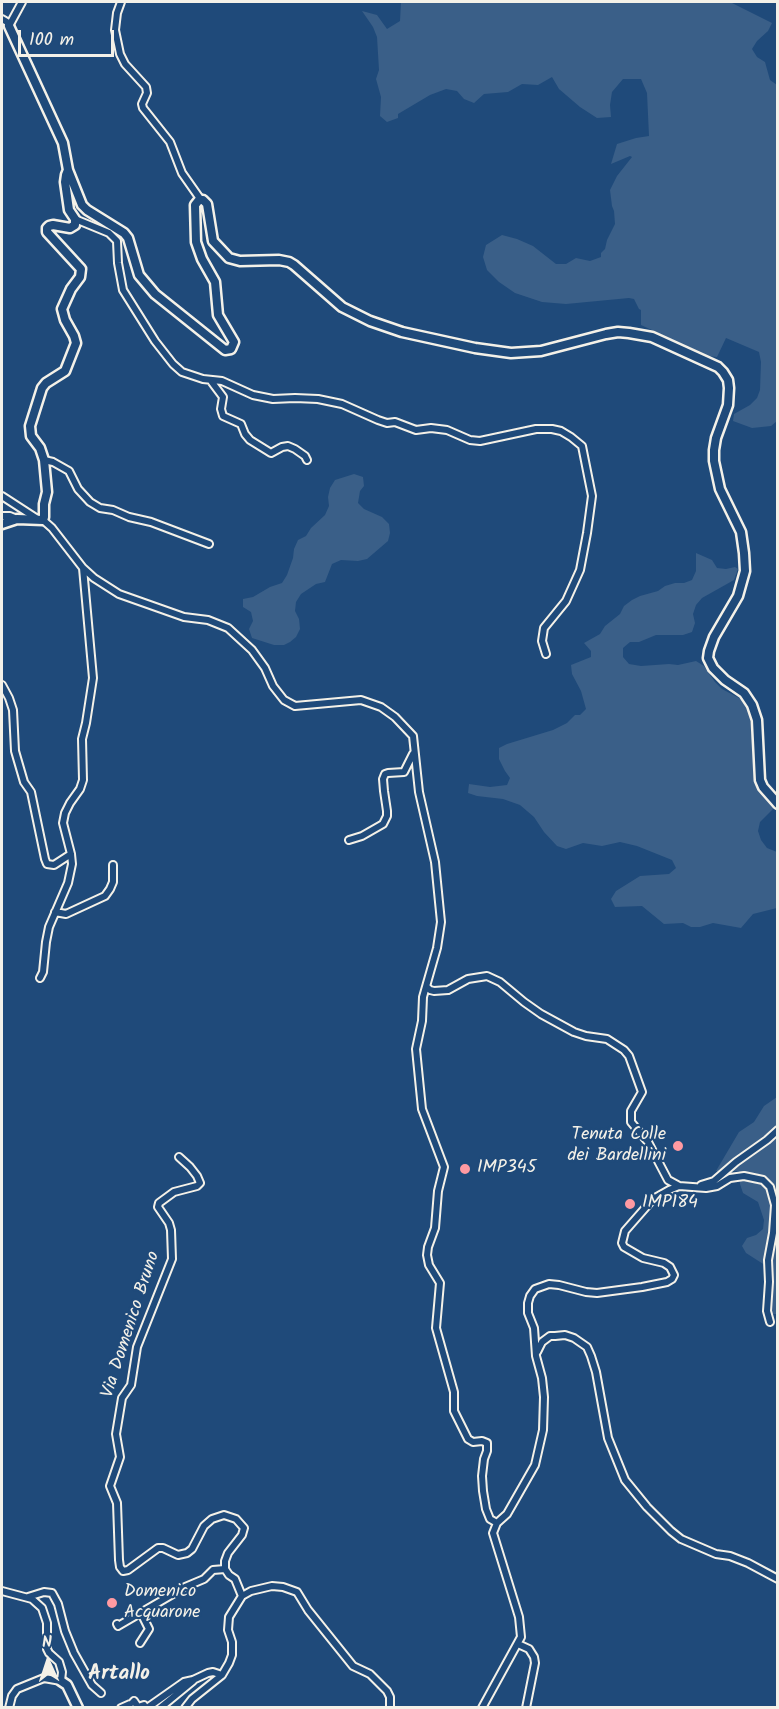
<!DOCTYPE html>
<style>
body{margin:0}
#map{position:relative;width:779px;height:1709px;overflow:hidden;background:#1f4a7a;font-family:Kalam,sans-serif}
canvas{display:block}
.frame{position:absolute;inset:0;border:3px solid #f4f1e8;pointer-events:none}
.north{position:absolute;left:18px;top:1631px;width:60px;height:60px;-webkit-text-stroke:4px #1f4a7a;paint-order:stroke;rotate:357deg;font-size:16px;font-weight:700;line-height:24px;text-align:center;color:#f4f1e8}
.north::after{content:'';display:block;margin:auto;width:21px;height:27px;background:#f4f1e8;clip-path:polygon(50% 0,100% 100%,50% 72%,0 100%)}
.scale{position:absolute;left:18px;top:30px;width:96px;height:27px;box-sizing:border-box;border:3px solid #f4f1e8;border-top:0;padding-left:8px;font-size:18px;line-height:21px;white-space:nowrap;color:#f4f1e8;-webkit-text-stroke:4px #1f4a7a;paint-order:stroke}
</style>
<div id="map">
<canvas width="779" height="1709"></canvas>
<div class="frame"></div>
<div class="north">N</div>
<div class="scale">100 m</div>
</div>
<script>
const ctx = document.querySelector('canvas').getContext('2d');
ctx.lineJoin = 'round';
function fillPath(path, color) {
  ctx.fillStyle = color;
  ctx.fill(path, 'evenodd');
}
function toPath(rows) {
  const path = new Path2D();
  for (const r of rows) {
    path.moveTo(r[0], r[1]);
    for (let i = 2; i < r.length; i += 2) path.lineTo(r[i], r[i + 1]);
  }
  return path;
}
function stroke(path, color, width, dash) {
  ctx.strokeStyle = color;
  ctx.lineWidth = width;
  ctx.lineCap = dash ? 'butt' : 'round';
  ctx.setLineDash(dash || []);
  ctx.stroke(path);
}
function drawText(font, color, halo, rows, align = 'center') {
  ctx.font = font + ' Kalam,sans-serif';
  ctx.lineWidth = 4.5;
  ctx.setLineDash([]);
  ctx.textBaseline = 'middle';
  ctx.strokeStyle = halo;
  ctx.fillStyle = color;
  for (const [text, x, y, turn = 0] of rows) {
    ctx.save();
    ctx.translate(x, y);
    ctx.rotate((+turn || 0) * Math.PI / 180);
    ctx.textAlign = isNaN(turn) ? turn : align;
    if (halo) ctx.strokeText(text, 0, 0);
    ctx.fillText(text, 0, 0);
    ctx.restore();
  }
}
fillPath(toPath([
 [401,2,730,2,772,23,768,31,757,41,752,49,757,57,765,62,770,80,777,85,777,421,771,426,752,428,733,421,734,414,750,405,757,398,760,390,761,362,759,352,726,338,717,357,708,356,641,325,641,310,639,309,634,299,629,298,566,304,542,302,515,293,499,282,487,270,483,257,486,245,502,235,517,239,533,246,556,264,566,264,576,258,590,261,601,257,601,253,605,249,607,240,615,224,614,211,612,206,610,190,617,176,632,157,630,156,611,164,617,144,636,138,649,136,647,93,641,79,623,79,612,92,610,105,611,117,597,118,580,107,559,89,552,77,538,85,522,84,508,92,484,94,474,103,464,99,457,91,446,89,430,95,398,114,398,118,387,122,380,116,381,97,376,79,379,70,377,37,373,27,362,11,377,15,387,29,400,21],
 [354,474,363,477,364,486,360,491,358,503,364,509,382,517,389,524,390,533,388,541,367,559,358,561,341,560,332,564,325,582,316,584,301,594,296,602,295,611,299,619,300,629,296,637,290,642,284,645,274,645,252,638,249,629,253,621,251,612,243,607,243,599,253,597,270,587,282,583,287,575,293,558,294,549,298,540,306,536,311,528,325,515,329,506,328,497,330,488,335,480],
 [696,553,712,560,717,568,726,569,735,567,738,569,734,580,702,598,696,605,693,614,695,623,692,632,683,635,656,635,639,642,630,642,623,648,623,657,629,664,641,666,669,664,678,665,696,661,704,666,715,682,722,689,739,698,746,704,750,712,756,785,774,808,760,822,758,831,761,840,767,848,777,852,777,908,753,914,741,928,713,923,700,927,691,927,683,923,664,924,642,906,615,907,611,899,616,891,640,876,669,874,676,868,672,860,637,846,620,842,602,846,583,843,566,849,557,846,544,832,534,817,520,805,503,799,477,796,468,793,469,784,490,787,507,785,510,778,505,771,499,759,499,748,507,744,553,730,567,723,575,715,580,715,586,709,581,691,572,674,571,665,591,657,591,651,584,643,600,634,605,626,620,614,624,606,632,600,640,596,658,591,665,586,675,583,684,583,692,580,696,571],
 [777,1097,778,1313,777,1314,768,1314,771,1269,746,1253,742,1246,747,1238,756,1235,763,1229,764,1220,758,1202,743,1193,740,1184,739,1171,716,1171,739,1132,754,1122,764,1106]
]), '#3a5f88');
const street = toPath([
 [121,2,117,13,115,30,120,54,125,64,146,87,147,93,142,104,143,108,170,142,182,173,201,200],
 [2,19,7,22,9,26,22,2],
 [75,219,109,233,117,241,118,263,123,290,155,341,173,364,182,372,203,379,222,381,253,395,273,399,295,398,318,399,342,404,378,420,387,423,395,422,416,430,431,428,447,430,470,440,480,441,536,429,552,429,561,431,571,437,582,446,592,496,587,533,580,570,566,601,544,628,542,641,546,654],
 [211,381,223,397,221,409,223,416,241,424,245,434,250,440,271,453,282,447,288,446,295,449,305,456,307,460],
 [44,460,53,462,69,471,78,489,90,502,100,508,113,510,129,517,151,522,209,544],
 [2,496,39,520],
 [2,516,10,516,17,519],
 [43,520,52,528,83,568,94,578,119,594,184,617,208,620,228,628,252,650,265,668,273,686,284,700,295,706,361,700,381,707,395,717,413,736,419,792,435,862,441,922,437,948,423,997,422,1021,416,1049,422,1109,444,1167,438,1191,435,1228,428,1247,427,1255,429,1265,440,1283,436,1328,454,1392,454,1411,468,1439,473,1442,482,1441,487,1443,487,1451,484,1459,482,1476,483,1491,486,1509,490,1519,497,1523],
 [2,685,9,698,13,710,15,751,24,782,31,792,45,859,47,864,54,865,71,854],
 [349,840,362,836,383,824,387,816,387,811,384,791,383,779,385,774,388,773,404,772,413,754],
 [55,912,66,914,105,896,110,889,113,882,113,865],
 [40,978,43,972,46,942,49,927,68,883,72,864,71,854,63,823,65,813,70,803,80,789,83,780,82,739,86,723,93,678,83,568],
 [427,987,430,990,434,991,448,990,468,979,487,976,500,982,524,1002,541,1014,574,1032,586,1036,607,1039,624,1050,629,1056,642,1092,631,1111,631,1122,648,1142,668,1180,679,1186],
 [179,1157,190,1167,197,1176,200,1183,197,1186,174,1192,159,1203,158,1207,169,1223,171,1230,172,1259,137,1347,131,1385,122,1398,116,1434,120,1457,110,1486,117,1503,119,1560,120,1567,123,1571,128,1570,158,1548,163,1548,178,1555,187,1553,192,1549,204,1526,212,1519,224,1515,236,1519,244,1528,242,1535,228,1553,225,1561,225,1569],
 [701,1185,714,1181,736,1162,767,1140,778,1130],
 [537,1352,542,1342,550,1336,555,1336,565,1335,574,1338,587,1347,591,1356,596,1372,608,1438,625,1480,647,1507,671,1531,681,1539,716,1554,730,1556,748,1563,778,1579],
 [225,1569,229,1575,235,1579,242,1596],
 [2,1591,32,1599,42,1608,47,1623,47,1649,49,1653,59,1662,62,1672,61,1681,44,1678,17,1689,12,1696,9,1708],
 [242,1596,251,1591,272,1586,283,1587,297,1592,308,1610,353,1666,370,1674,387,1691,390,1697,390,1708],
 [28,1597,44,1592,52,1593,58,1604,65,1631,74,1653,92,1685,101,1693],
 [117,1624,118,1626,185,1587,204,1579,213,1570,225,1569],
 [140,1643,149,1629,141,1613],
 [518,1644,529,1649,534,1657,535,1663,526,1708],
 [133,1702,134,1701,138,1707,144,1705,145,1708],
 [121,1708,130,1704],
 [147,1708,184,1682,193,1680,208,1673,213,1672,222,1675],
 [160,1708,193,1681],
 [185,1708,192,1699,222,1675,229,1663,232,1655,232,1642,228,1630,229,1617,242,1596],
 [482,1708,521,1637,519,1617,493,1533,497,1523,507,1514,535,1465,543,1430,544,1397,542,1378,536,1356,534,1328,528,1313,528,1303,530,1296,535,1289,549,1284,559,1285,586,1292,597,1293,642,1287,667,1282,672,1279,674,1275,670,1267,664,1263,643,1258,624,1247,622,1243,625,1231,653,1199,669,1190,679,1186,706,1188,717,1186,730,1178,744,1176,763,1180,770,1187,775,1205,773,1233,768,1260,769,1282,767,1311,770,1322]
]);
const secondary = toPath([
 [9,26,63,143,68,170,82,205,87,210,124,233,128,238,139,275,155,294,225,350,231,349,234,342,218,315,215,282,202,259,196,242,195,205,199,200,203,200,207,204,213,241,229,258,240,261,279,260,289,262,294,265,342,307,370,321,402,332,475,348,511,353,541,351,606,334,618,332,629,333,652,337,718,367,723,372,728,380,729,388,728,405,716,438,714,450,714,461,720,489,741,532,744,553,745,571,738,596,714,637,709,651,708,658,713,668,725,680,744,693,752,705,757,720,760,780,763,787,778,804],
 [2,524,17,519,43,520,44,517,44,504,47,492,44,460,40,448,31,436,30,426,42,388,46,383,65,371,76,343,74,336,65,320,62,309,71,289,80,277,81,269,47,232,47,228,49,226,53,225,70,228,75,225,75,219,69,210,65,182,66,175,68,170],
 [61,1681,67,1685,78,1708]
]);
stroke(street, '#f4f1e8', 10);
stroke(secondary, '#f4f1e8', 13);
stroke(street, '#1f4a7a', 6);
stroke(secondary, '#1f4a7a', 8);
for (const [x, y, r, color] of [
 [678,1146,6,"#ff9aa2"],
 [465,1169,6,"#ff9aa2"],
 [630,1204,6,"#ff9aa2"],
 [112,1603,6,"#ff9aa2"]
]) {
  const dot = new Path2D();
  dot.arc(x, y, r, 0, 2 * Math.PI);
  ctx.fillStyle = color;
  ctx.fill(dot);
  stroke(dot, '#1f4a7a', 2);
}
drawText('18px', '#f4f1e8', '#1f4a7a', [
 ["Tenuta Colle",666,1136,"right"],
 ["dei Bardellini",666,1157,"right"],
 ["IMP345",477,1169],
 ["IMP184",642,1204],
 ["Domenico",124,1593],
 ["Acquarone",124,1614]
], 'left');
drawText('18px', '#f4f1e8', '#1f4a7a', [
 ["Via Domenico Bruno",132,1325,-72]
]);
drawText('bold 21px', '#f4f1e8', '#1f4a7a', [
 ["Artallo",119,1675]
]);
</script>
